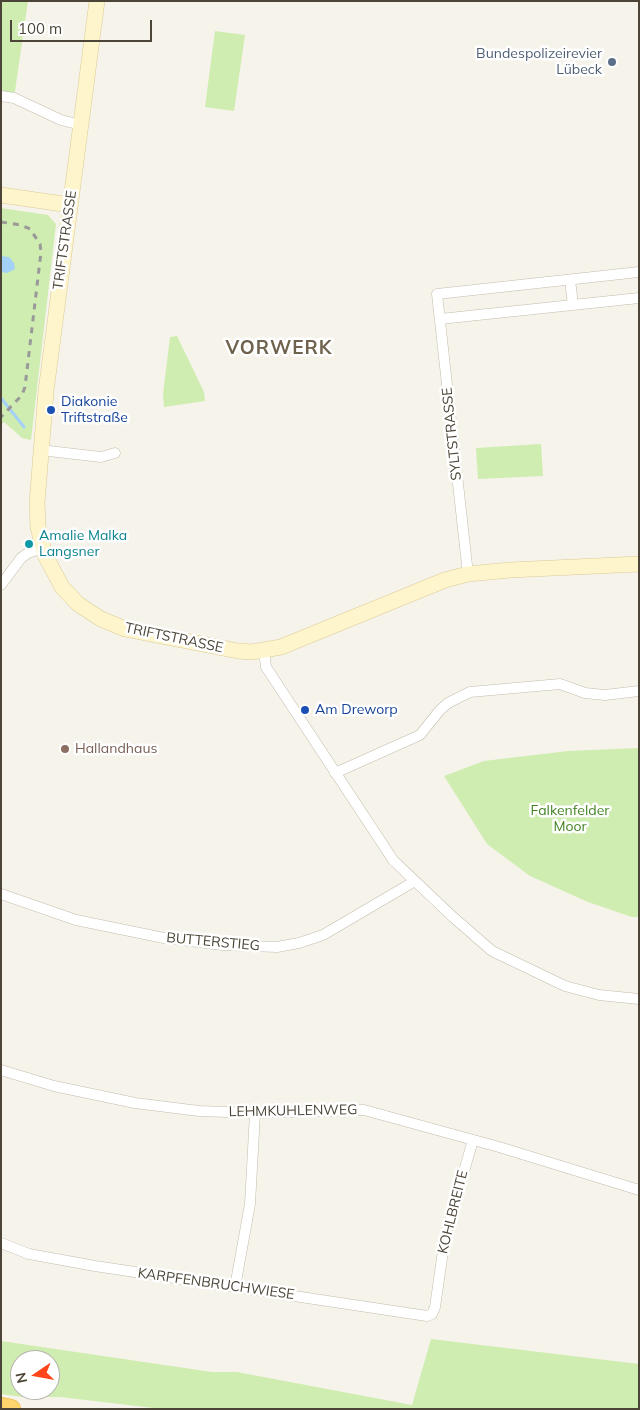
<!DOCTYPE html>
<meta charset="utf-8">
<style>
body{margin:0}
#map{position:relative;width:640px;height:1410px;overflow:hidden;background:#f6f3eb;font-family:Mulish,sans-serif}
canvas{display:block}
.frame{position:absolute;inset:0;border:2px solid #4c4437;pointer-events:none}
.north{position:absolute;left:10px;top:1350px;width:50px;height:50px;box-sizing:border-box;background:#fff;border:1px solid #b7b4af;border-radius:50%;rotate:258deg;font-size:14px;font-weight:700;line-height:20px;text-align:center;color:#4c4437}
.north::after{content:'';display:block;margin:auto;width:18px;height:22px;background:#ff4519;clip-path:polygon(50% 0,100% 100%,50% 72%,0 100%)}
.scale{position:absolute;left:10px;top:20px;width:142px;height:22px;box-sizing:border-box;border:2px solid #4c4437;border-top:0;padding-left:6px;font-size:15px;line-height:18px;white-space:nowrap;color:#4c4437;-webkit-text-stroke:4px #fff;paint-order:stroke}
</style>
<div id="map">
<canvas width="640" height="1410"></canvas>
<div class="frame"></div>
<div class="north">N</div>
<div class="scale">100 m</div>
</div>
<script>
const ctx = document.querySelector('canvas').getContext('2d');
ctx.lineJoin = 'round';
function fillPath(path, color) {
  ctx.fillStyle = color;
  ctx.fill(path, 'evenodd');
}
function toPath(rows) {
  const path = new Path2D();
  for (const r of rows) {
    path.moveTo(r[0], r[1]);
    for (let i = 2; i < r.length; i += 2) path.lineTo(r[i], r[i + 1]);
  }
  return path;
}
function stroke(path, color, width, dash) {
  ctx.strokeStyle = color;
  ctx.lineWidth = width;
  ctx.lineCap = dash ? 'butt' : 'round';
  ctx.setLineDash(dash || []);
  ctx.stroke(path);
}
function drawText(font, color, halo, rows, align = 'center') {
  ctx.font = font + ' Mulish,sans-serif';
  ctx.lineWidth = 5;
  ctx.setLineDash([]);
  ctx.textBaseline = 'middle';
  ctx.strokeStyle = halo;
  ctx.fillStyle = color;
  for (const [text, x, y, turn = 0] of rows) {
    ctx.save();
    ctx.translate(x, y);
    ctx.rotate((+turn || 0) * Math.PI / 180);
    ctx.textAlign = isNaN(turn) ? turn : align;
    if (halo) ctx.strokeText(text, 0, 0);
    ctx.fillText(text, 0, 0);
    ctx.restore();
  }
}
fillPath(toPath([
 [1,1,28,1,14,98,1,96],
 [215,31,245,35,234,111,205,107],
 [1,208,48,215,56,224,31,440,22,438,4,422,1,425],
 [177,336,204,392,205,401,164,407,163,394,170,337],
 [541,444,543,476,478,479,476,448],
 [639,748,639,917,632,917,588,902,530,876,487,844,444,776,484,761,568,751],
 [431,1339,639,1364,639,1409,162,1409,60,1397,22,1397,1,1394,1,1341,212,1372,237,1372,412,1405],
 [20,1360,50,1360,50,1390,20,1390]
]), '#cfedb0');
fillPath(toPath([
 [1,256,9,257,14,263,15,269,7,273,1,272]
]), '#a3d1f7');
stroke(toPath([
 [1,398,24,427]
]), '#a3d1f7', 3);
const street = toPath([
 [1,96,14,98,61,120,81,125],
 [570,280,573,305],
 [440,319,639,298],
 [40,450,101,457,115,453],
 [468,574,437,294,639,272],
 [1,585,21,558,28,553,42,548],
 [264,651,266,667,393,860,453,917,492,951,565,986,599,995,639,999],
 [335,773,420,735,440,710,448,703,470,692,560,684,585,693,605,695,639,691],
 [1,894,76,920,164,938,223,945,277,947,299,943,323,935,415,881],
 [1,1070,54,1086,135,1103,199,1111,255,1113,364,1110,499,1147,639,1190],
 [1,1243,29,1254,95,1266,427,1316,432,1314,435,1307,445,1237,473,1140],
 [235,1287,250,1204,255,1113]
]);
const secondary = toPath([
 [97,1,46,391,37,503,38,527,45,555,62,587,78,604,101,619,125,629,238,651,252,652,281,647,445,580,468,574,510,570,639,564],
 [1,195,70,205]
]);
const highway = toPath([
 [1,1407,11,1409]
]);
stroke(street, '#c3bcac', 11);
stroke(secondary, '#daca97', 16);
stroke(highway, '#ebae30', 20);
stroke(street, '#fff', 10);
stroke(secondary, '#fff5cc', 15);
stroke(highway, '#ffd46d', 19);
stroke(toPath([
 [1,222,21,225,30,229,40,244,41,252,25,387,22,395,1,417]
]), '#999', 3, [6, 6]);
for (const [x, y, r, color] of [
 [612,62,5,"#5c6f8a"],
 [51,410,5,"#1a4fb4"],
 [29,544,5,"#0f9aa8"],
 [305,710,5,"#1a4fb4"],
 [65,749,5,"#8d6e63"]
]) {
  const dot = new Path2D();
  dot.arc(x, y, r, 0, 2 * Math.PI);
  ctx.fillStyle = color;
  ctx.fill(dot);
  stroke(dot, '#fff', 2);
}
drawText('14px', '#4e5e75', '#fff', [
 ["Bundespolizeirevier",602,54],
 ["Lübeck",602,70]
], 'right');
drawText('14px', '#4c4437', '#fff', [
 ["TRIFTSTRASSE",65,240,-82],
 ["SYLTSTRASSE",452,434,-96],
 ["TRIFTSTRASSE",174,638,12],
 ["BUTTERSTIEG",213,942,5],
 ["LEHMKUHLENWEG",293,1111,-1],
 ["KOHLBREITE",453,1212,-76],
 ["KARPFENBRUCHWIESE",216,1284,8]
]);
drawText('14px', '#164399', '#fff', [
 ["Diakonie",61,402],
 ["Triftstraße",61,418],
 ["Am Dreworp",315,710]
], 'left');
drawText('14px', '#0d838f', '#fff', [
 ["Amalie Malka",39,536],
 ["Langsner",39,552]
], 'left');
drawText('14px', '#785e54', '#fff', [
 ["Hallandhaus",75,749]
], 'left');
drawText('14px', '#448424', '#fff', [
 ["Falkenfelder",570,811],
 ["Moor",570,827]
]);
ctx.letterSpacing = '1px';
drawText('bold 19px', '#6f634d', '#fff', [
 ["VORWERK",279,348]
]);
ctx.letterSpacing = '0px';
</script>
